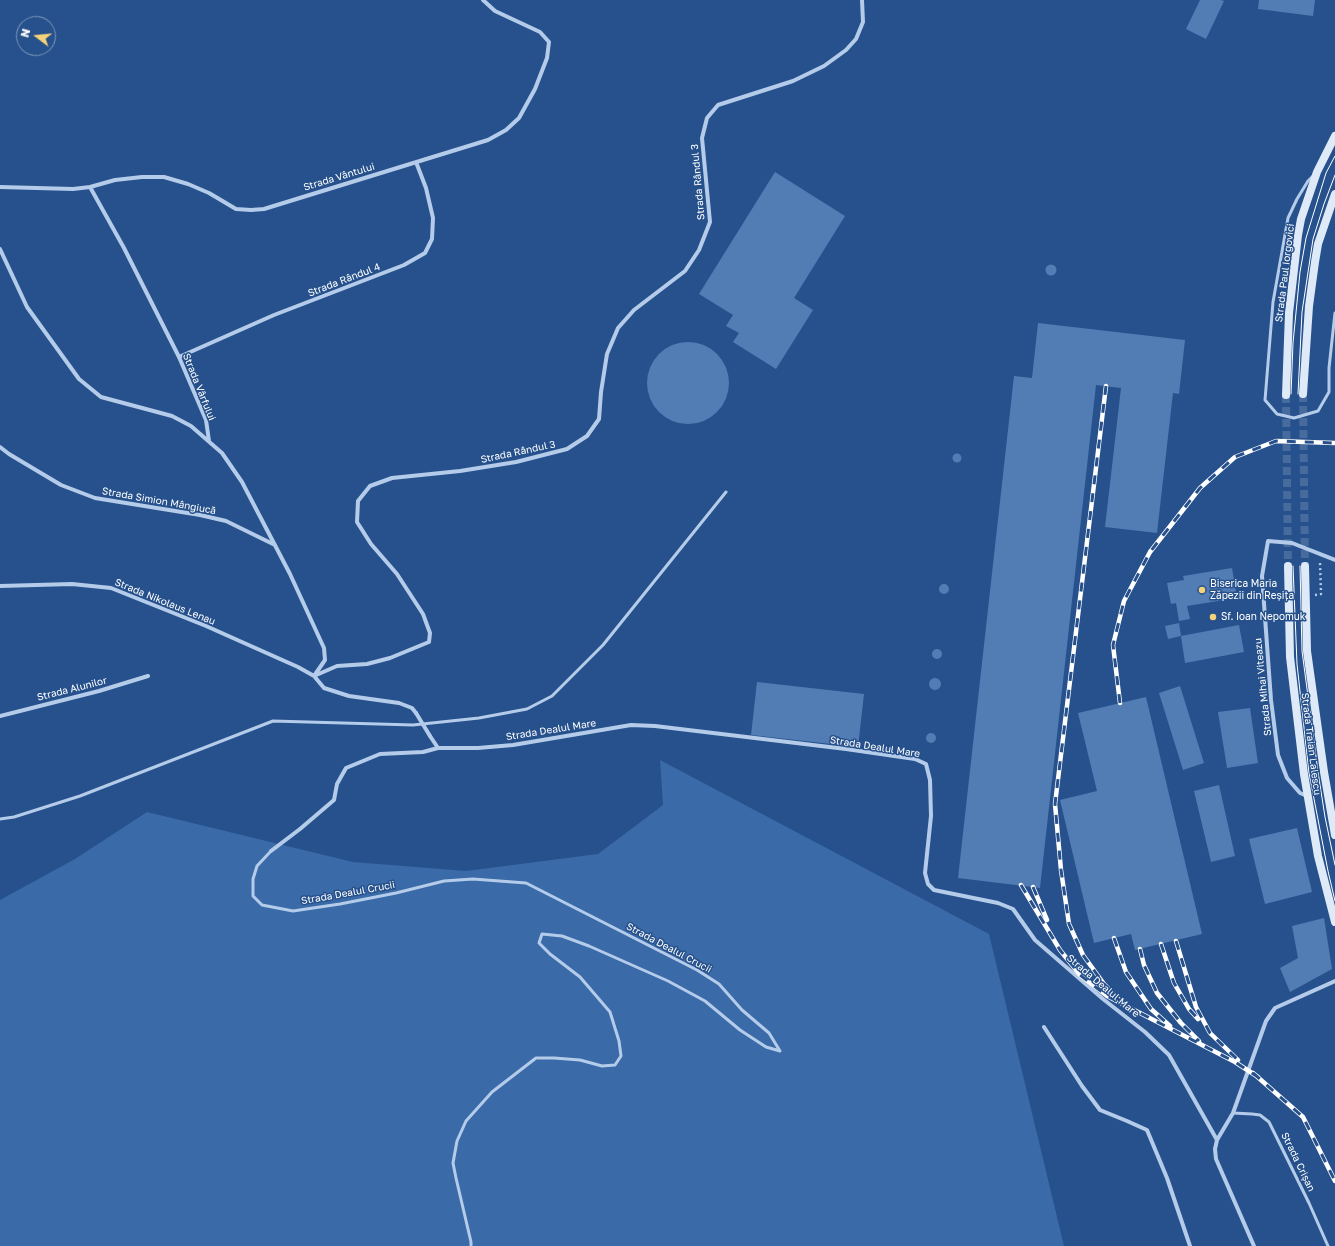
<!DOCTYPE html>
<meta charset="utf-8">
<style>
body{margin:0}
#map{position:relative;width:1335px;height:1246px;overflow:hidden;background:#26518c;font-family:"Golos Text",sans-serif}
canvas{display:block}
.north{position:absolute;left:16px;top:16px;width:40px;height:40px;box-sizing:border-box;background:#26518c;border:1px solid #7d97ba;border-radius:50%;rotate:286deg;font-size:11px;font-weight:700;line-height:16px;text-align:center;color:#fff}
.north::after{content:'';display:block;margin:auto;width:14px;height:18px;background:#f3d279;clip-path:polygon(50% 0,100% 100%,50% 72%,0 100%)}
</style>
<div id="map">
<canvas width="1335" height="1246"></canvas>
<div class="north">N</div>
</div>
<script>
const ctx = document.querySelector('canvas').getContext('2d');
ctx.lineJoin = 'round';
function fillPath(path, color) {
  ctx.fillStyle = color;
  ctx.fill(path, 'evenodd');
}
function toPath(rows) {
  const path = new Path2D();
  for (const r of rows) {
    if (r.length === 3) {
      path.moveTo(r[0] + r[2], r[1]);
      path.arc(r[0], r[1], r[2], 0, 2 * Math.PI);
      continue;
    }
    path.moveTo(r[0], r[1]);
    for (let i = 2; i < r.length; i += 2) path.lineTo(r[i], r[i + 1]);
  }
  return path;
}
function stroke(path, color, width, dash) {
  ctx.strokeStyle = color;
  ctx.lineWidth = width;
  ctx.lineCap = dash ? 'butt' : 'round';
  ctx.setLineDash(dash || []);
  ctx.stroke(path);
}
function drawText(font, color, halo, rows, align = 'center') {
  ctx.font = font + ' "Golos Text",sans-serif';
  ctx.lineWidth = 3;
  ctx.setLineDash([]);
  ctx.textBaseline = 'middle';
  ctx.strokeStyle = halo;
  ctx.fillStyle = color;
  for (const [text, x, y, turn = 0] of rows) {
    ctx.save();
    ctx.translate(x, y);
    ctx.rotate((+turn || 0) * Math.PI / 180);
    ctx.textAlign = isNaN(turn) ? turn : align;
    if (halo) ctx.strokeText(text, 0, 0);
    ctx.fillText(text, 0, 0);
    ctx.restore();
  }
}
fillPath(toPath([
 [660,760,989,934,1064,1246,0,1246,0,900,75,859,147,812,353,862,466,871,598,854,663,805]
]), '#3a6aa8');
fillPath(toPath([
 [1200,0,1221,0,1224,1,1206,39,1186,29],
 [1259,0,1315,0,1313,16,1258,9],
 [775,172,845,216,794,298,813,310,776,369,733,342,739,333,726,326,733,315,699,294],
 [1051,270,5.5],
 [1038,323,1185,340,1179,394,1173,393,1157,533,1105,527,1121,388,1096,385,1040,888,958,878,1014,376,1032,378],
 [688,383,41],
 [957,458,4.5],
 [1232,568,1237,598,1187,606,1190,619,1179,621,1176,603,1171,604,1167,583,1184,580,1183,576],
 [944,589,5],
 [1179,623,1181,636,1239,625,1244,652,1185,663,1181,636,1168,639,1165,626],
 [937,654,5],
 [935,684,6],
 [757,682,864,694,858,747,751,735],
 [1180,686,1204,763,1183,770,1159,693],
 [1146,697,1202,934,1135,950,1131,934,1094,943,1060,800,1097,791,1078,713],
 [1250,708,1258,763,1227,768,1218,712],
 [931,738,5],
 [1219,785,1235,856,1211,862,1194,791],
 [1297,828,1312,892,1265,904,1249,839],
 [1324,918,1332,969,1290,992,1280,968,1298,958,1292,926]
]), '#527cb4');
stroke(toPath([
 [1303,394,1305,566],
 [1286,395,1288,566]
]), '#476b9d', 8, [8, 4]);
stroke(toPath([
 [1315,595,1321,594,1320,562]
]), '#b4ccea', 2.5, [2, 3]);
stroke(toPath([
 [1313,176,1308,181,1297,199,1288,218,1273,302,1265,400,1277,414,1294,418,1318,411,1329,392,1329,368,1335,313],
 [0,819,14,817,80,796,273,721,413,725,479,718,527,709,552,696,603,645,726,492],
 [271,851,257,866,253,879,253,896,262,905,293,911,340,904,396,893,444,881,473,879,526,883,697,970,719,984,742,1010,769,1033,780,1051,766,1047,740,1030,705,1001,668,981,589,946,562,936,542,934,539,943,550,954,580,977,610,1012,619,1041,621,1056,615,1065,602,1066,580,1060,554,1058,536,1058,492,1092,466,1121,457,1141,453,1163,456,1178,471,1242,471,1246],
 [1233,1113,1252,1114,1260,1115,1269,1122,1309,1203,1328,1246]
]), '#b4ccea', 3);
stroke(toPath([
 [0,187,73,189,90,187,115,180,142,177,164,177,188,184,209,193,236,209,251,210,264,209,488,140,506,130,519,118,535,89,547,58,549,42,540,32,495,11,483,0],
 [90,187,124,248,179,357,206,420,209,441],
 [0,249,27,307,79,379,101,397,172,416,191,426,222,453,242,482,290,574,324,648,325,660,314,676],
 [179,357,274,315,404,265,425,253,432,239,433,218,426,188,416,162],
 [0,447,9,454,61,485,95,498,200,515,226,521,275,545],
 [0,586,72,584,111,588,206,626,298,667,314,676,324,688,349,696,399,703,412,708,416,713],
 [314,676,337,666,367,664,390,658,429,642,430,633,423,614,397,574,371,544,357,522,358,501,370,486,392,478,460,471,516,462,567,449,587,436,599,419,601,392,607,354,618,328,634,310,685,271,699,250,710,222,702,138,707,118,718,105,793,81,824,66,846,50,856,39,863,22,862,0],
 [0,716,99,691,148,676],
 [430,736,438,748],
 [1307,796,1300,793,1287,778,1278,755,1271,700,1262,576,1268,541,1292,543,1335,560],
 [271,851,300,829,334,800,337,784,346,768,380,754,423,752,438,748,478,748,513,745,631,725,655,726,846,749,915,759,926,764,930,780,931,816,925,873,928,884,934,890,998,903,1013,909,1035,940,1103,999,1145,1032,1169,1055,1217,1140],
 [1044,1027,1082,1086,1100,1110,1127,1121,1147,1130,1167,1178,1190,1246],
 [1254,1246,1216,1159,1215,1149,1217,1140,1233,1113,1266,1021,1275,1008,1335,981]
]), '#b4ccea', 4);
stroke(toPath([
 [1303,394,1309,306,1315,262,1318,244,1335,194],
 [1286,395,1289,313,1298,235,1301,219,1317,172,1335,136],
 [1288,566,1290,657,1304,774,1318,856,1335,922],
 [1305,566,1307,651,1324,772,1335,835]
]), '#dfeaf8', 8);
stroke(toPath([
 [1291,394,1293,343,1300,272,1306,238,1326,173,1335,156],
 [1298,394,1302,312,1313,239,1324,204,1335,175],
 [1293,566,1297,664,1309,773,1328,871,1335,901],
 [1300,566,1302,651,1318,772,1325,817,1335,865]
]), '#fff', 1);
const rail = toPath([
 [1106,386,1055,804,1061,870,1069,924,1083,955,1104,984,1125,1006],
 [1120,703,1113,645,1124,601,1150,552,1200,488,1235,457,1276,441,1335,443],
 [1021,885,1060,950,1080,975,1107,996,1235,1062,1258,1077],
 [1033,887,1047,920],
 [1114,938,1126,972,1151,1009,1170,1026],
 [1176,941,1196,1007,1210,1033,1238,1060],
 [1161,944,1174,983,1189,1009,1198,1019],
 [1140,949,1144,965,1157,993,1181,1023,1199,1041],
 [1253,1073,1303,1117,1335,1181]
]);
stroke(rail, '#fff', 4.5);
stroke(rail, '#26518c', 3, [9]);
stroke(toPath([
 [416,713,430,736]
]), '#b4ccea', 4);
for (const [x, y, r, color] of [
 [1202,590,4,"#f3d279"],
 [1213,617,4,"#f3d279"]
]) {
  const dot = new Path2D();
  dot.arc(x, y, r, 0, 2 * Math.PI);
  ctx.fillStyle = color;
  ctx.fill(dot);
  stroke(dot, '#26518c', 1.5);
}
drawText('10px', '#fff', '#26518c', [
 ["Strada Vântului",339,177,-17],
 ["Strada Rândul 3",698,182,-95],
 ["Strada Paul Iorgovici",1285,273,-83],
 ["Strada Rândul 4",344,280,-21],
 ["Strada Vârfului",199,387,68],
 ["Strada Rândul 3",518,452,-12],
 ["Strada Simion Mângiucă",159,501,10],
 ["Strada Nikolaus Lenau",165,602,22],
 ["Strada Mihai Viteazu",1263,687,-96],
 ["Strada Alunilor",72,689,-14],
 ["Strada Dealul Mare",551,730,-9],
 ["Strada Traian Lalescu",1311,744,83],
 ["Strada Dealul Mare",875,747,9],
 ["Strada Dealul Crucii",348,893,-10],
 ["Strada Dealul Crucii",669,948,28],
 ["Strada Dealul Mare",1103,986,40],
 ["Strada Crișan",1298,1162,64]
]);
drawText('10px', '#fff', '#26518c', [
 ["Biserica Maria",1210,584],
 ["Zăpezii din Reșița",1210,596],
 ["Sf. Ioan Nepomuk",1221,617]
], 'left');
</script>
